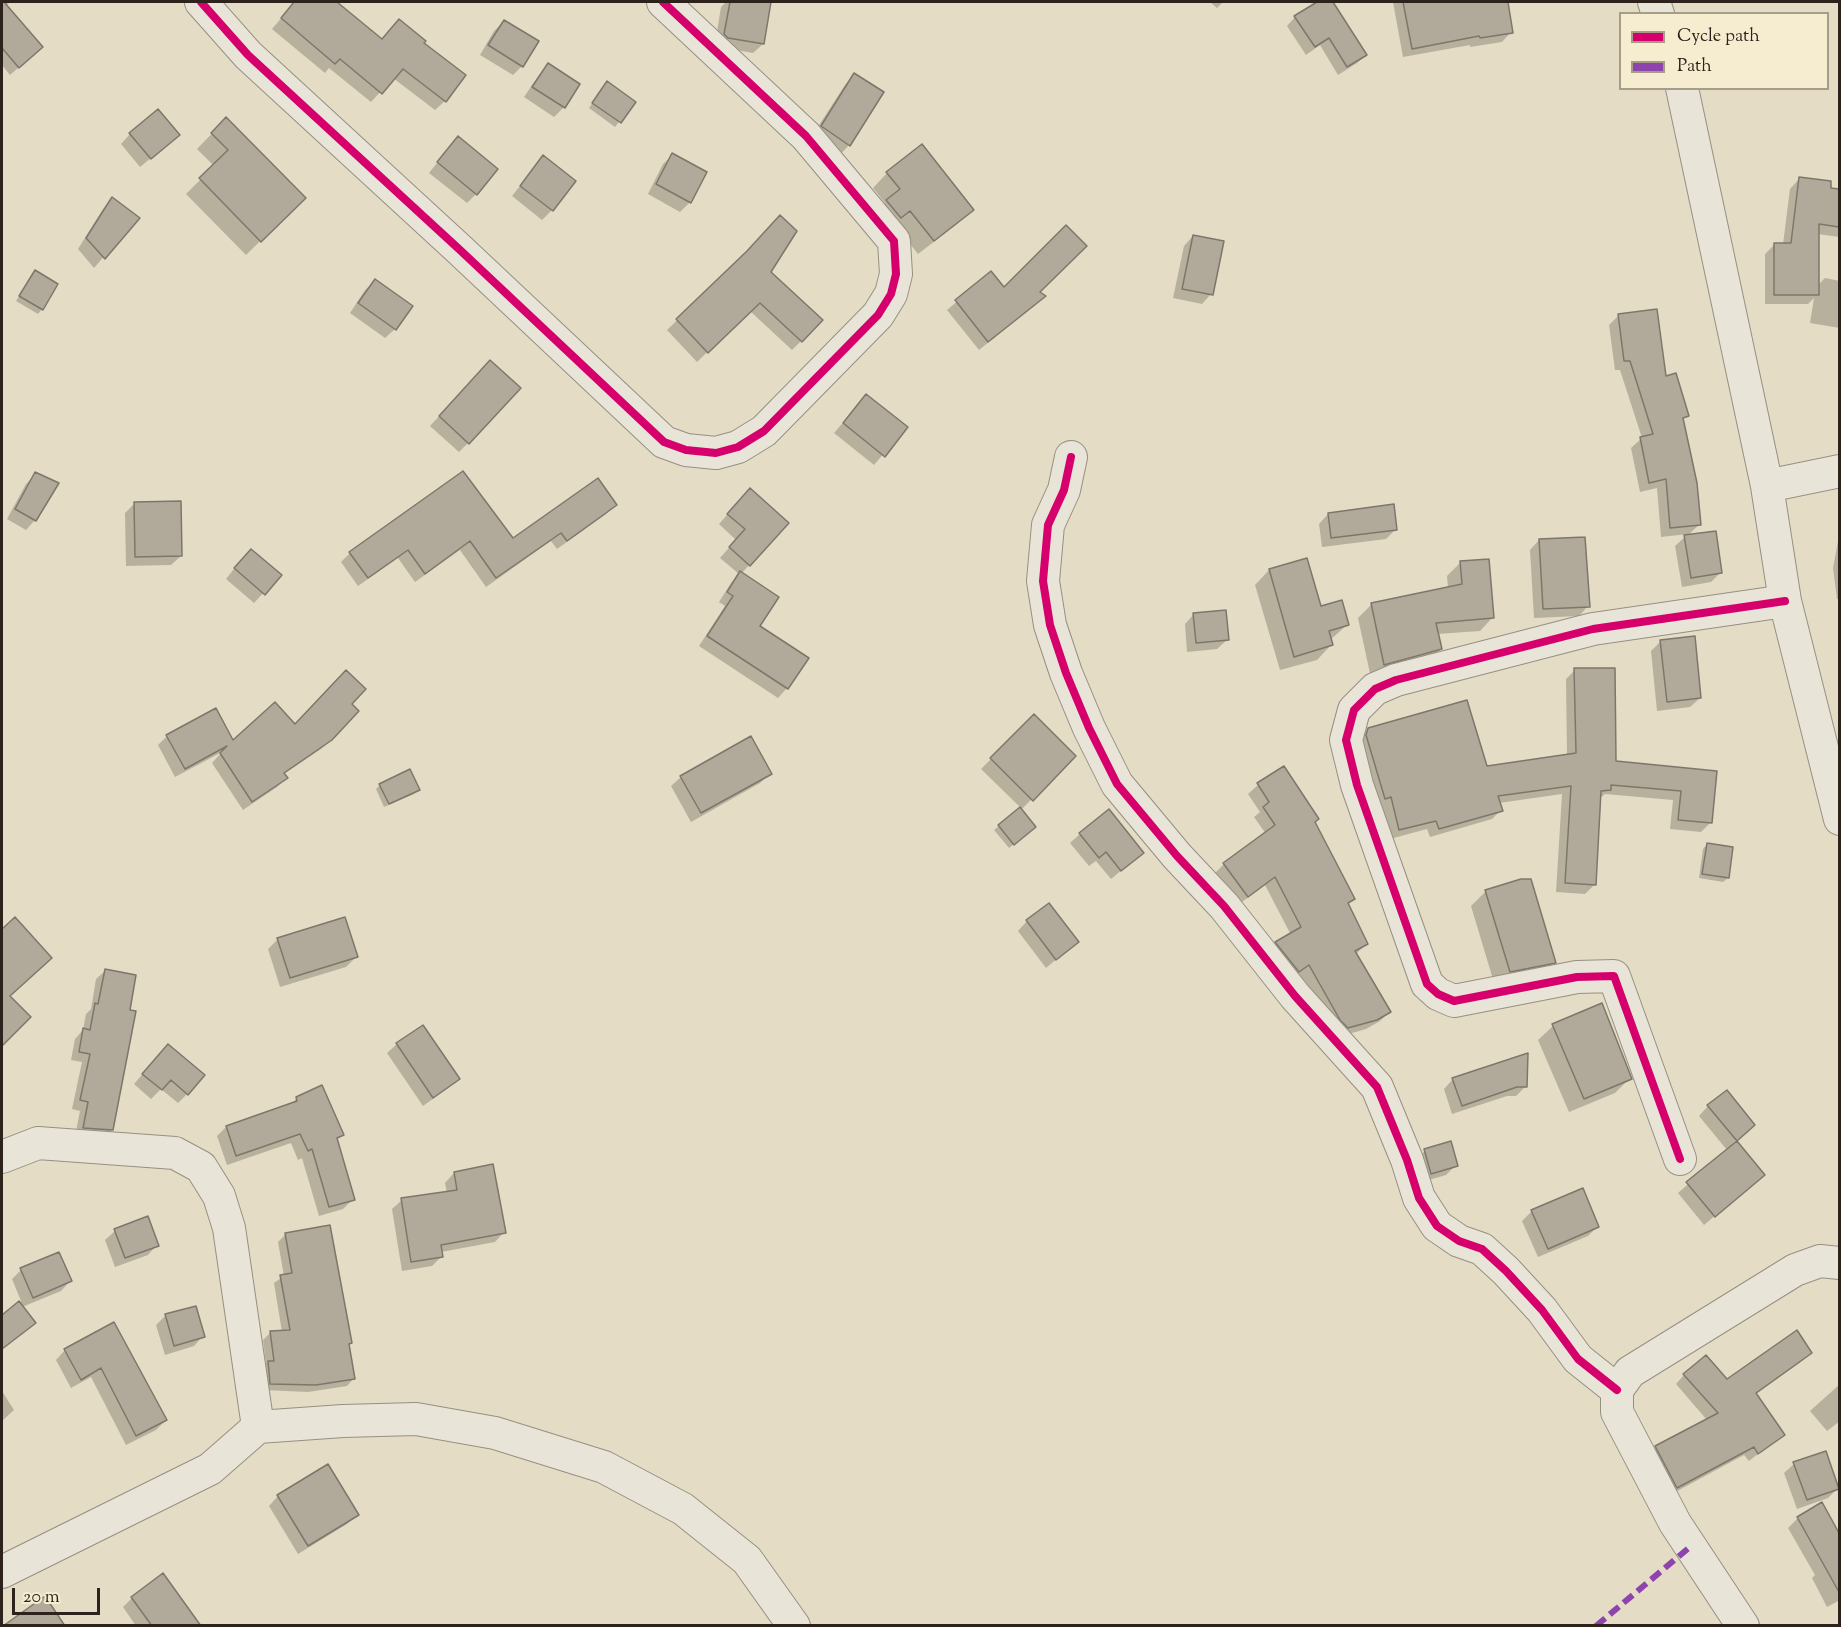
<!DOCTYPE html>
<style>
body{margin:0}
#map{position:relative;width:1841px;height:1627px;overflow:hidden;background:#e4dcc4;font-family:"Sorts Mill Goudy",serif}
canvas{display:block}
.frame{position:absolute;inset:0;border:3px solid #2e231c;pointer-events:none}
.legend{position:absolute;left:1619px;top:12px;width:210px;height:78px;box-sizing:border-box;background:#f6ecd0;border:2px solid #a69c88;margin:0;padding:8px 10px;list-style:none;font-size:18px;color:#2e231c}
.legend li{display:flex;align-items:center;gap:12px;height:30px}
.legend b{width:30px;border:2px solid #a69c88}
.scale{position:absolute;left:12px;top:1588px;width:88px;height:27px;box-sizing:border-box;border:3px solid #2e231c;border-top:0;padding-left:8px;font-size:18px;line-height:21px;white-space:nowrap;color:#2e231c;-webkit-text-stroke:4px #f6ecd0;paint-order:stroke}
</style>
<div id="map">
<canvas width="1841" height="1627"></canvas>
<div class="frame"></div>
<ul class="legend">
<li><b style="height:8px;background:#d6006c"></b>Cycle path</li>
<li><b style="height:8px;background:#8e44ad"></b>Path</li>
</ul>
<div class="scale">20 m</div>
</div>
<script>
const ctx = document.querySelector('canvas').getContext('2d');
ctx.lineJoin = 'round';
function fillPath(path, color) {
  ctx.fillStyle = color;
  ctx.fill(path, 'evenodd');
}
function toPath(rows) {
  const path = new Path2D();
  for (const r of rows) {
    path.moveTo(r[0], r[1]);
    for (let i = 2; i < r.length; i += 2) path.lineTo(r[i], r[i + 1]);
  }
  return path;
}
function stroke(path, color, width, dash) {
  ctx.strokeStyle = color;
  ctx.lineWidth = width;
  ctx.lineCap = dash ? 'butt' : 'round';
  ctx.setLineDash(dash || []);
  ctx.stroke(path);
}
fillPath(toPath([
 [2,2,10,2,6,6,34,54,10,75,2,65],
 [295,2,335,2,381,41,422,43,445,101,435,110,393,78,371,102,329,68,325,73,272,29],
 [726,2,757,2,770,4,763,44,753,53,718,47,715,44,721,7],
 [1210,2,1223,2,1217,8],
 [1319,2,1331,2,1366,55,1357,63,1338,75,1320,45,1306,55,1287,26,1295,17],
 [1393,2,1506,2,1511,32,1502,42,1470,47,1470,45,1403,57],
 [504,21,522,66,513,75,480,55,494,31],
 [548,65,564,107,554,117,524,97,539,75],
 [854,75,849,145,840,155,812,136,845,85],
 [603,87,634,102,615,127,589,108],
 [226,119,304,198,246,255,186,194,214,166,197,149],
 [130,134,168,144,140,167,121,144],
 [449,148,476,194,467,203,429,173],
 [673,155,690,202,680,212,648,194,663,164],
 [543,157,552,210,542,220,512,196],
 [887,173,972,209,957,224,918,254,895,225,873,216,885,203,873,188],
 [1799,179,1829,189,1840,191,1840,237,1817,234,1817,286,1825,278,1840,281,1840,328,1810,323,1814,298,1808,304,1765,304,1765,254,1774,245,1783,244,1790,189],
 [112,199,137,218,94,268,78,249,103,209],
 [1193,236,1211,294,1202,304,1173,298,1184,246],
 [741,259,769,272,801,341,792,350,750,311,697,362,667,330],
 [35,272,42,309,38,314,16,301],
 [991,273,1003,289,1038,292,1035,305,979,350,947,310],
 [375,281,395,329,385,338,350,313,365,290],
 [1618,316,1665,378,1687,415,1682,421,1700,524,1687,536,1721,572,1711,582,1682,587,1675,546,1688,534,1661,537,1657,488,1640,492,1631,448,1642,438,1620,370,1615,370,1609,325],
 [481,371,468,443,459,452,430,426],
 [866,396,906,427,874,465,834,433],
 [463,473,513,540,615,505,605,515,557,549,551,541,486,587,460,550,415,582,398,558,358,586,341,562,350,553],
 [36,474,35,520,26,530,7,519,26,484],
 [741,499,787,523,741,574,758,627,787,688,778,698,699,646,725,606,719,602,731,583,739,574,720,558,736,540,719,524],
 [135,503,181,556,171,565,126,566,125,513],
 [1328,514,1396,529,1386,539,1322,547,1319,524],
 [1840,531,1840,599,1837,599,1833,568],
 [1539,540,1588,606,1579,616,1534,618,1530,550],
 [241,560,280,575,254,603,226,579],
 [1306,560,1320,608,1347,625,1330,640,1331,645,1317,660,1280,670,1255,585,1269,570],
 [1460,563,1493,617,1480,631,1437,634,1441,649,1427,662,1371,678,1358,618,1371,605,1448,588,1447,576],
 [1194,614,1227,640,1217,649,1187,652,1185,624],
 [1661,641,1700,698,1690,707,1657,711,1651,651],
 [1575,670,1614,763,1715,773,1710,823,1701,832,1670,829,1673,800,1605,794,1599,799,1594,885,1585,894,1556,892,1562,794,1499,803,1501,810,1492,819,1430,837,1427,829,1390,839,1382,805,1376,807,1359,739,1369,730,1486,768,1567,756,1566,679],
 [350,704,357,711,321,749,284,774,286,778,277,787,243,810,212,763,222,752,175,777,158,745,167,736,233,743,295,726],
 [1034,716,1074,756,1021,810,1030,831,1009,848,994,830,1021,808,981,769],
 [1283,768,1353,899,1347,905,1366,944,1356,954,1389,1012,1380,1021,1366,1029,1338,1037,1331,1029,1299,974,1289,980,1267,953,1276,943,1291,935,1265,885,1238,905,1214,874,1224,864,1266,834,1254,817,1260,812,1248,794,1258,785],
 [770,774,760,783,691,822,671,786,681,777],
 [380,785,418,789,414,794,384,807,376,789],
 [1080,834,1142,853,1111,879,1096,861,1089,866,1070,843],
 [1707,844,1728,878,1723,882,1699,878,1703,849],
 [1486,891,1554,962,1540,977,1495,986,1471,906],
 [15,919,8,997,29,1017,2,1044,2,971,8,964,2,957,2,931],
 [1027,921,1077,942,1046,968,1018,931],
 [278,939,356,957,346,967,280,987,268,949],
 [105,971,112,1130,103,1139,75,1136,80,1111,72,1109,82,1062,71,1060,75,1039,83,1030,86,1014,91,1009,96,979],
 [1553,1026,1630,1078,1615,1093,1569,1112,1538,1040],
 [397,1044,458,1079,448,1088,423,1106,387,1053],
 [159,1055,187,1094,178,1103,161,1089,151,1099,134,1084],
 [1453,1079,1526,1086,1516,1096,1507,1096,1452,1114,1444,1089],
 [297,1098,342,1134,336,1141,353,1199,343,1209,319,1216,302,1158,298,1160,291,1143,227,1165,217,1136,226,1127,290,1105],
 [1708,1106,1744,1134,1735,1141,1763,1175,1704,1225,1678,1193,1727,1150,1699,1116],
 [1425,1151,1456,1165,1446,1175,1422,1182,1415,1160],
 [454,1173,504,1232,495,1242,441,1252,441,1257,432,1266,402,1271,392,1209,402,1200,447,1193,445,1183],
 [1532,1211,1597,1227,1588,1236,1538,1257,1522,1221],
 [115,1231,157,1245,148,1255,115,1267,105,1240],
 [286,1234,351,1343,348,1346,354,1378,347,1386,308,1392,263,1390,261,1370,266,1364,263,1340,270,1333,282,1332,274,1283,284,1276,278,1242],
 [21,1270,70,1281,61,1291,22,1307,12,1340,2,1326,2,1317,21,1301,12,1279],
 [166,1315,203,1336,194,1346,165,1355,156,1325],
 [113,1324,166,1420,156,1430,126,1445,91,1377,71,1388,56,1360,65,1350],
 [1811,1352,1802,1361,1755,1395,1783,1434,1749,1461,1744,1455,1668,1496,1647,1456,1656,1448,1707,1420,1676,1384,1684,1375,1727,1381],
 [1840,1384,1840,1421,1827,1431,1810,1411],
 [2,1391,14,1410,2,1421],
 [1794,1464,1837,1489,1828,1498,1797,1509,1784,1473],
 [278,1496,357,1514,347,1524,298,1554,269,1506],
 [1822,1504,1840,1535,1840,1600,1827,1607,1812,1578,1815,1575,1788,1528,1798,1518],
 [132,1598,185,1626,136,1626,123,1607]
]), '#0003');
const building = toPath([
 [2,2,4,2,43,47,19,68,2,48,2,2],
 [294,2,337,2,382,39,399,19,426,41,424,43,466,75,446,102,403,69,382,94,340,59,335,64,281,18,294,2],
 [730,2,771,2,764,44,728,38,724,34,730,2],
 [1317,2,1333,2,1367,55,1347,67,1329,38,1315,47,1294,16,1317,2],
 [1403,2,1508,2,1513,33,1480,38,1479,36,1412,49,1403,2],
 [504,20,539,41,523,67,488,45,504,20],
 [548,63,580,84,565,108,532,87,548,63],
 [854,73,884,92,850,146,821,126,854,73],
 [607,81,636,102,621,123,592,103,607,81],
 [158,109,180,135,151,159,129,133,158,109],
 [226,117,306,198,261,242,199,178,228,150,211,133,226,117],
 [458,136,498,169,477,195,437,162,458,136],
 [922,144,974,210,934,241,910,211,901,218,886,200,900,189,886,172,922,144],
 [672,153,707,172,691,203,656,184,672,153],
 [543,155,576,181,553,211,520,186,543,155],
 [1799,177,1831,181,1831,188,1839,189,1839,227,1819,224,1819,295,1774,295,1774,243,1791,243,1799,177],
 [112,197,140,218,105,259,86,238,112,197],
 [780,215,797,231,771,272,823,320,802,342,760,303,708,353,676,319,747,251,780,215],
 [1066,225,1087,246,1040,292,1046,296,988,342,955,300,991,271,1004,287,1066,225],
 [1193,235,1224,241,1213,295,1182,289,1193,235],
 [35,270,58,284,43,310,19,296,35,270],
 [375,279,413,306,396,330,358,303,375,279],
 [1657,309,1666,376,1676,373,1689,416,1683,418,1697,483,1701,525,1670,528,1666,479,1649,483,1640,437,1653,434,1630,361,1624,361,1618,314,1657,309],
 [490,360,521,388,469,444,439,416,490,360],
 [866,394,908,427,885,457,843,423,866,394],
 [463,471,513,538,598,478,617,505,567,541,561,533,496,578,470,541,425,574,408,550,368,578,349,552,463,471],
 [35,472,59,483,36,521,15,509,35,472],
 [750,488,789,523,750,566,729,547,745,529,727,514,750,488],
 [181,501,182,556,135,557,134,502,181,501],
 [1394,504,1397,530,1331,538,1328,513,1394,504],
 [1716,531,1722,573,1691,578,1684,535,1716,531],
 [1585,537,1590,607,1543,609,1539,539,1585,537],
 [251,549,282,575,265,595,234,568,251,549],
 [1307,558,1321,606,1342,600,1349,625,1329,631,1333,645,1294,657,1269,569,1307,558],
 [1489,559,1494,618,1436,623,1442,649,1384,665,1371,603,1462,584,1460,561,1489,559],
 [740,571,779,597,760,626,809,658,788,689,707,636,733,596,727,592,740,571],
 [1226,610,1229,640,1196,643,1193,613,1226,610],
 [1695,636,1701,698,1667,702,1660,640,1695,636],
 [1574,668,1615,668,1616,761,1717,771,1712,823,1678,820,1681,791,1611,785,1611,790,1601,791,1596,885,1565,883,1571,786,1498,796,1503,811,1439,829,1436,821,1399,830,1391,797,1385,799,1366,735,1368,728,1467,700,1487,766,1576,753,1574,668],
 [346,670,366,689,352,704,359,711,332,740,284,773,288,778,252,802,220,753,227,746,185,769,166,735,216,708,233,740,275,702,295,724,346,670],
 [1034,714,1076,756,1033,801,990,758,1034,714],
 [751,736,772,774,701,813,680,776,751,736],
 [1284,766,1319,819,1315,822,1355,899,1348,903,1368,944,1355,951,1391,1012,1377,1020,1348,1028,1340,1020,1309,965,1299,972,1275,942,1301,927,1275,877,1248,897,1223,863,1275,825,1263,807,1269,802,1257,783,1284,766],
 [410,769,420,790,389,804,379,784,410,769],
 [1020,807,1036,827,1014,845,998,825,1020,807],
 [1109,809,1144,853,1121,871,1106,852,1099,858,1079,833,1109,809],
 [1707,843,1733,847,1729,878,1702,874,1707,843],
 [1521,879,1531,879,1556,963,1510,972,1485,890,1521,879],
 [1049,903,1079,942,1056,960,1026,920,1049,903],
 [15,917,52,958,10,996,31,1017,2,1046,2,929,15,917],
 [345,917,358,957,290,978,277,938,345,917],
 [105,969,136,975,130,1010,136,1011,113,1130,83,1128,88,1102,80,1100,90,1054,79,1052,83,1028,90,1030,95,1003,98,1004,105,969],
 [1602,1003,1632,1079,1584,1099,1552,1024,1602,1003],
 [423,1025,460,1079,433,1098,396,1043,423,1025],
 [168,1044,205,1075,188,1095,171,1080,162,1090,142,1074,168,1044],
 [1528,1053,1527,1087,1517,1087,1462,1106,1452,1078,1528,1053],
 [322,1085,344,1135,337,1138,355,1200,329,1207,312,1149,308,1151,300,1134,236,1156,226,1126,297,1101,296,1097,322,1085],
 [1727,1090,1755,1125,1737,1141,1707,1105,1727,1090],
 [1451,1141,1458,1166,1431,1174,1424,1149,1451,1141],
 [1737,1141,1765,1175,1715,1217,1686,1182,1737,1141],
 [493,1164,506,1233,441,1245,443,1257,411,1262,401,1198,457,1190,454,1172,493,1164],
 [1583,1188,1599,1227,1548,1249,1531,1210,1583,1188],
 [148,1216,159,1246,125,1258,114,1229,148,1216],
 [330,1225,352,1343,349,1344,355,1379,316,1385,270,1384,268,1361,274,1361,270,1331,290,1330,280,1275,292,1273,285,1233,330,1225],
 [59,1252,72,1281,33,1298,20,1268,59,1252],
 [19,1301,36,1323,2,1349,2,1315,19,1301],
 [196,1306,205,1337,174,1346,165,1314,196,1306],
 [114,1322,167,1420,136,1436,101,1368,81,1380,64,1349,114,1322],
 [1797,1330,1812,1353,1756,1393,1785,1435,1758,1454,1754,1447,1677,1488,1655,1446,1718,1413,1683,1374,1706,1355,1727,1379,1797,1330],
 [1826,1451,1839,1489,1807,1500,1793,1462,1826,1451],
 [328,1464,359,1515,308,1546,277,1495,328,1464],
 [1822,1502,1839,1533,1839,1592,1797,1517,1822,1502],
 [163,1573,201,1626,152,1626,131,1597,163,1573],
 [45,1596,65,1626,3,1626,45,1596]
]);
fillPath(building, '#b1aa9b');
stroke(building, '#7d776b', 1.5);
const minor = toPath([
 [201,2,248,55,460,250,664,442,686,450,716,453,738,447,764,431,878,315,891,294,896,274,894,241,806,136,663,2],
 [1654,2,1658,14],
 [1682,88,1767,486,1785,601,1840,819],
 [1071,457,1064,490,1048,525,1043,581,1050,625,1066,673,1089,728,1117,784,1177,856,1224,906,1295,996,1377,1087,1407,1160,1419,1198,1437,1226,1459,1241,1482,1249,1506,1271,1542,1310,1578,1359,1617,1390],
 [1767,486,1840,471],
 [2,1157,38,1143,175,1153,201,1167,219,1196,229,1228,258,1427],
 [1680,1159,1614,976,1577,977,1454,1001,1438,994,1427,984,1357,785,1346,740,1354,710,1375,689,1396,680,1593,629,1785,601],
 [2,1572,210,1469,258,1427,343,1421,416,1419,495,1433,604,1467,683,1509,747,1560,794,1626],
 [1743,1626,1675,1523,1617,1412,1617,1390,1630,1372,1795,1270,1820,1261,1840,1263]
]);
stroke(minor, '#969082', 34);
stroke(minor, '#e9e4d8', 32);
stroke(toPath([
 [1596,1626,1691,1546]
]), '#8e44ad', 6, [12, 6]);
stroke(toPath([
 [201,2,248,55,460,250,664,442,686,450,716,453,738,447,764,431,878,315,891,294,896,274,894,241,806,136,663,2],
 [1071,457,1064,490,1048,525,1043,581,1050,625,1066,673,1089,728,1117,784,1177,856,1224,906,1295,996,1377,1087,1407,1160,1419,1198,1437,1226,1459,1241,1482,1249,1506,1271,1542,1310,1578,1359,1617,1390],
 [1680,1159,1614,976,1577,977,1454,1001,1438,994,1427,984,1357,785,1346,740,1354,710,1375,689,1396,680,1593,629,1785,601]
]), '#d6006c', 8);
</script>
